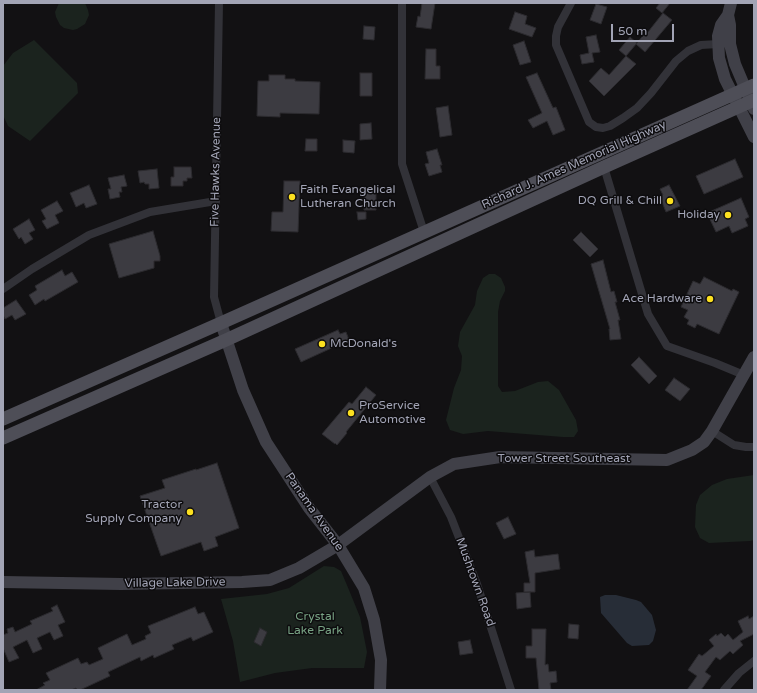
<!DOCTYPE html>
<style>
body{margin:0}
#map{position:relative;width:757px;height:693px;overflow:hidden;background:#121113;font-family:"Varela Round",sans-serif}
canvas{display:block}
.frame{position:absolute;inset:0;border:4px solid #a2a4b5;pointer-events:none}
.scale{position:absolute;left:611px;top:24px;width:63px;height:18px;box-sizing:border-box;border:2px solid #a2a4b5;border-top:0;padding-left:5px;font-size:12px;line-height:14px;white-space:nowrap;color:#a2a4b5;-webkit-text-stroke:3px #0d0c0e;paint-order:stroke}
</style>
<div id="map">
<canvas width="757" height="693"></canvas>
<div class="frame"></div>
<div class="scale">50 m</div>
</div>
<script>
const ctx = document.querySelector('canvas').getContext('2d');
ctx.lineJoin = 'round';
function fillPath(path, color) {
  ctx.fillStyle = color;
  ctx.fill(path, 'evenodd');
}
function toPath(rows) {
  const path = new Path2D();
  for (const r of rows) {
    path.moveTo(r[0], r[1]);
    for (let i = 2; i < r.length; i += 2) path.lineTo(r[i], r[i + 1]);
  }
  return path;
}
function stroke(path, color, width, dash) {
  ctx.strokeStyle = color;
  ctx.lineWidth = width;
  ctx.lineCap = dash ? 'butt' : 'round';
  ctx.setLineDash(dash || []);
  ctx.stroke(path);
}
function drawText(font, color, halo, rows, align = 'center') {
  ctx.font = font + ' "Varela Round",sans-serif';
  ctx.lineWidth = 3;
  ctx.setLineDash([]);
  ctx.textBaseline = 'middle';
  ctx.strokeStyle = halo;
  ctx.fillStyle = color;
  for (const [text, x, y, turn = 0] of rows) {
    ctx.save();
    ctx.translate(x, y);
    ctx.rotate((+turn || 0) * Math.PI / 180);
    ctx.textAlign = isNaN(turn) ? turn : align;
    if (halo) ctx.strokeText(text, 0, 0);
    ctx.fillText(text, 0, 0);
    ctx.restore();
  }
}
fillPath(toPath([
 [59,3,85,3,88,10,89,15,85,24,77,29,73,30,64,28,60,25,56,17,55,12],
 [34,40,77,83,78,93,30,141,8,126,3,115,3,66,13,53],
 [489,274,495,274,501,278,505,287,505,291,500,301,498,312,498,386,502,392,515,391,538,382,548,381,559,390,576,420,578,431,574,437,563,437,488,431,463,434,450,430,446,420,454,388,461,370,462,356,458,346,460,332,475,305,477,291,483,278],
 [754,475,754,540,750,541,709,543,700,538,695,527,696,505,700,495,712,485,727,479],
 [324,566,334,567,341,571,349,590,360,617,367,652,364,668,312,668,275,673,240,682,233,641,221,599,267,594,289,588]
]), '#1b231e');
fillPath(toPath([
 [605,595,616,595,636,600,641,602,652,615,656,630,653,641,649,645,632,646,627,643,601,613,600,597]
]), '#272d37');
const building = toPath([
 [422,3,435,3,431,29,416,27,418,16,420,17,422,3],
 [660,3,670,3,662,13,656,8,660,3],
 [596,4,607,7,601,24,590,20,596,4],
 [515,12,527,16,525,24,536,28,532,37,509,29,515,12],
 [663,13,672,20,645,52,636,44,647,31,648,32,663,13],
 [364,26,375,27,374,40,363,39,364,26],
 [596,35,600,52,592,53,594,62,582,64,580,55,589,53,586,37,596,35],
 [630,37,637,43,626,56,619,50,630,37],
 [524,41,531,62,520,65,513,45,524,41],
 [426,49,436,49,436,66,440,66,440,79,425,79,426,49],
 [626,56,636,64,604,96,589,81,601,68,609,75,626,56],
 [360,73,372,73,372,96,360,96,360,73],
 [537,73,553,108,556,107,565,130,553,135,547,121,533,128,528,120,542,113,526,77,537,73],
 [269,75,285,75,285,79,295,79,295,81,320,82,319,114,280,113,280,117,257,116,258,81,269,81,269,75],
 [448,106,452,135,440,137,436,108,448,106],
 [371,123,372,139,360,140,360,124,371,123],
 [306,139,317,139,317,151,305,151,306,139],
 [343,140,355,141,354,153,343,152,343,140],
 [437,149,442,165,440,165,442,172,429,176,425,164,429,163,426,152,437,149],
 [735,159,743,177,704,194,696,176,735,159],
 [174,167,191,167,192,178,187,178,187,181,183,181,183,186,171,186,171,177,174,177,174,167],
 [157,169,159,188,149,189,149,184,145,184,144,182,140,183,138,171,157,169],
 [124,175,127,186,121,187,122,192,119,192,120,197,110,199,108,189,111,189,108,178,124,175],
 [284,181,300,181,298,232,271,231,272,212,283,212,284,181],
 [89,185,97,204,86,208,84,203,76,207,70,193,89,185],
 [669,185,680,206,666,212,660,197,663,195,660,189,669,185],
 [364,190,376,190,376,210,364,210,364,190],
 [741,198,749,217,745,219,748,226,732,233,729,226,716,232,707,213,741,198],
 [57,201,63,211,55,215,59,223,47,229,42,221,46,219,41,210,57,201],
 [357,212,366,212,366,219,358,220,357,212],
 [29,219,35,230,29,233,33,239,25,244,21,237,19,239,13,229,29,219],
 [153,231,160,256,160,261,154,261,154,268,119,278,109,244,153,231],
 [581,232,598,249,590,257,573,240,581,232],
 [603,260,611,292,614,291,617,302,615,302,620,320,618,320,621,339,610,340,609,329,610,329,591,264,603,260],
 [62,270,65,276,72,272,78,282,45,301,44,299,35,305,29,295,37,290,35,286,62,270],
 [704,277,732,291,733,289,739,292,719,334,697,324,695,328,687,324,689,320,684,317,688,310,681,307,693,281,700,284,704,277],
 [16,300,26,314,15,320,12,315,5,319,3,315,3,308,16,300],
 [338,330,340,334,346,332,349,340,301,362,295,349,338,330],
 [639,357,657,376,649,384,631,365,639,357],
 [674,378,690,389,680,401,665,390,674,378],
 [366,387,376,395,346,432,347,433,337,445,335,443,335,444,322,434,349,402,352,404,366,387],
 [217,463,239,528,215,537,218,546,204,551,201,542,161,556,140,496,165,488,162,480,196,469,196,470,217,463],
 [508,517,516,534,504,539,496,523,508,517],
 [534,550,535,557,558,554,560,569,535,573,535,592,524,592,524,583,530,583,525,552,534,550],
 [530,592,531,607,517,609,516,593,530,592],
 [57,605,65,622,58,625,63,636,54,640,50,632,37,638,42,649,33,653,27,640,13,647,19,658,9,662,3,648,3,635,8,633,7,629,13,627,15,632,32,624,30,621,53,611,51,608,57,605],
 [195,607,198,614,204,612,213,632,193,641,191,637,172,645,174,649,154,658,153,655,141,661,140,657,108,672,110,676,80,690,77,690,76,688,71,690,36,690,45,685,43,683,50,680,46,673,78,658,81,664,87,662,89,665,103,659,98,648,127,634,132,645,146,639,145,636,151,633,148,626,195,607],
 [748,616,749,619,754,616,754,634,740,641,743,645,733,654,730,651,720,660,716,657,705,672,711,676,701,690,687,690,697,676,688,670,699,654,702,656,714,646,709,640,716,634,717,636,721,633,725,637,728,634,733,640,743,632,738,621,748,616],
 [569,624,579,625,578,639,568,638,569,624],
 [260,628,267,632,261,646,254,642,260,628],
 [532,629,546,629,545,665,548,664,549,672,556,671,557,682,550,683,551,690,539,690,536,658,526,658,526,646,532,646,532,629],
 [470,640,473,653,460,655,458,642,470,640]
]);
fillPath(building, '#3c3b41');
stroke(building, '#2c2b2f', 1);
stroke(toPath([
 [219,3,214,297,221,323],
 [402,3,402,164,424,232],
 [571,3,558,27,556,36,556,45,589,122,596,127,603,128,610,126,623,118,637,108,651,93,676,61,688,51,701,45,718,44],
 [604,167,648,314,667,346,715,363,744,375],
 [3,289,32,269,89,235,150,212,216,201],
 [712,431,734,445,746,447,754,447],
 [430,477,451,517,477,584,511,690],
 [724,690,739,673,754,661]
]), '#323238', 8);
stroke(toPath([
 [731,3,728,15,721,25,718,36,719,58,725,79,754,137],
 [728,15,730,25,730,44,735,64,754,109],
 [221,323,243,390,266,442,309,508,338,545,364,588,374,620,381,660,380,690],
 [3,582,121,584,242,582,270,580,299,568,338,545,430,477,454,464,500,457,667,460,692,450,704,442,712,431,754,357]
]), '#404048', 12);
stroke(toPath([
 [3,419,221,323,754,85],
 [3,438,226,340,604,167,754,100]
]), '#4e4e57', 13);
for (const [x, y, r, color] of [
 [292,197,4,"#fce020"],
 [670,201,4,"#fce020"],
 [728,215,4,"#fce020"],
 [710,299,4,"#fce020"],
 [322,344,4,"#fce020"],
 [351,413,4,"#fce020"],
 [190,512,4,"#fce020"]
]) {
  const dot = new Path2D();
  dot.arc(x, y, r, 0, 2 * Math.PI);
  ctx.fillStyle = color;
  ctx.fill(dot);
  stroke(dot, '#0d0c0e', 1.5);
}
drawText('12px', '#a2a4b5', '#0d0c0e', [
 ["Richard J. Ames Memorial Highway",574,165,-24],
 ["Five Hawks Avenue",216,172,-89],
 ["Tower Street Southeast",564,459],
 ["Panama Avenue",314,512,55],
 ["Mushtown Road",475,582,70],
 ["Village Lake Drive",175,583,-1]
]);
drawText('12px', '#a2a4b5', '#0d0c0e', [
 ["Faith Evangelical",300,190,"left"],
 ["Lutheran Church",300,204,"left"],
 ["DQ Grill & Chill",662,201],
 ["Holiday",720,215],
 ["Ace Hardware",702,299],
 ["McDonald's",330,344,"left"],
 ["ProService",359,406,"left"],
 ["Automotive",359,420,"left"],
 ["Tractor",182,505],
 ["Supply Company",182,519]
], 'right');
drawText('12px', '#77a183', '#0d0c0e', [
 ["Crystal",315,617],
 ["Lake Park",315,631]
]);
</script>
